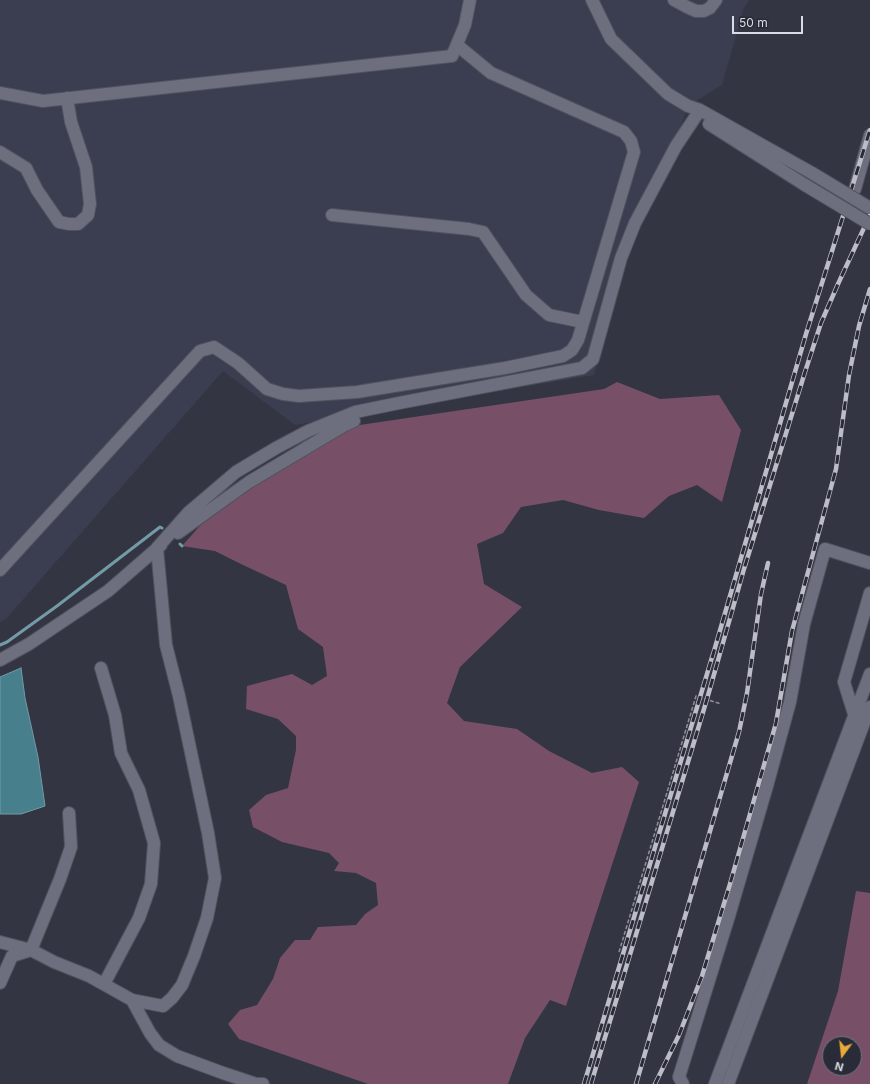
<!DOCTYPE html>
<style>
body{margin:0}
#map{position:relative;width:870px;height:1084px;overflow:hidden;background:#333542;font-family:Inter,sans-serif}
canvas{display:block}
.north{position:absolute;left:822px;top:1036px;width:40px;height:40px;box-sizing:border-box;background:#292b38;border:1px solid #70717d;border-radius:50%;rotate:195deg;font-size:11px;font-weight:700;line-height:16px;text-align:center;color:#dadbe4}
.north::after{content:'';display:block;margin:auto;width:14px;height:18px;background:#e8ab37;clip-path:polygon(50% 0,100% 100%,50% 72%,0 100%)}
.scale{position:absolute;left:732px;top:16px;width:71px;height:18px;box-sizing:border-box;border:2px solid #dadbe4;border-top:0;padding-left:5px;font-size:12px;line-height:14px;white-space:nowrap;color:#dadbe4;-webkit-text-stroke:3px #292b38;paint-order:stroke}
</style>
<div id="map">
<canvas width="870" height="1084"></canvas>
<div class="north">N</div>
<div class="scale">50 m</div>
</div>
<script>
const ctx = document.querySelector('canvas').getContext('2d');
ctx.lineJoin = 'round';
function fillPath(path, color) {
  ctx.fillStyle = color;
  ctx.fill(path, 'evenodd');
}
function toPath(rows) {
  const path = new Path2D();
  for (const r of rows) {
    path.moveTo(r[0], r[1]);
    for (let i = 2; i < r.length; i += 2) path.lineTo(r[i], r[i + 1]);
  }
  return path;
}
function stroke(path, color, width, dash) {
  ctx.strokeStyle = color;
  ctx.lineWidth = width;
  ctx.lineCap = dash ? 'butt' : 'round';
  ctx.setLineDash(dash || []);
  ctx.stroke(path);
}
fillPath(toPath([
 [0,0,749,0,744,8,722,85,688,106,674,147,626,248,594,375,295,425,223,371,6,619,0,622]
]), '#3b3e50');
fillPath(toPath([
 [617,382,660,399,719,395,741,430,722,502,697,485,669,496,644,518,599,510,563,500,521,507,503,533,477,544,484,584,522,607,460,667,447,703,464,721,517,729,549,751,592,773,622,767,639,782,566,1006,550,1000,525,1038,508,1084,368,1084,239,1039,228,1024,240,1010,257,1005,273,979,280,958,295,940,310,940,318,927,356,925,365,914,378,905,376,883,356,873,334,871,339,863,329,853,282,842,253,827,249,810,266,795,288,788,296,750,296,736,278,719,246,709,247,686,292,674,312,685,327,676,323,647,298,629,286,585,243,565,215,551,182,546,213,511,353,426,604,389],
 [856,891,870,893,870,1084,807,1084,838,991],
 [830,1044,854,1044,854,1068,830,1068]
]), '#775068');
const water = toPath([
 [21,668,25,698,38,757,45,806,21,814,0,814,0,677,21,668]
]);
fillPath(water, '#47808c');
stroke(water, '#739ba6', 1);
stroke(toPath([
 [180,544,182,546],
 [0,645,7,642,57,606,160,527,162,528]
]), '#739ba6', 3);
const minor = toPath([
 [592,0,611,39,668,94,688,106,700,110,812,173],
 [674,0,687,7,696,11,704,11,710,8,716,0],
 [0,93,43,101,452,56,465,25,470,0],
 [709,124,805,185],
 [0,152,26,168,37,190,59,222,69,224,78,224,88,215,90,204,86,167,71,122,67,98],
 [855,189,870,135],
 [332,215,469,229,483,232,526,295,549,315,583,322],
 [178,533,249,482,343,426,354,421],
 [0,570,200,351,214,347,238,363,267,389,283,394,299,396,357,392,505,368,563,356,572,350,578,340,634,152,631,141,624,132,491,73,457,45],
 [0,660,29,644,108,591,161,545],
 [101,668,115,715,121,753,139,790,154,843,151,884,139,918,104,984],
 [854,714,844,682,870,593],
 [0,942,31,950,60,879,71,847,69,813],
 [0,983,12,956,31,950,54,962,89,976,132,1000,163,1006,172,998,182,985,194,956,207,918,215,878,208,833,179,696,166,645,157,548,189,512,236,472,276,448,308,431,355,412,399,403,582,368,593,359,621,258,635,223,676,146,700,110],
 [132,1000,150,1033,159,1045,177,1056,223,1073,256,1084,263,1084],
 [683,1084,679,1077,729,916,767,786,790,702,804,624,825,549,870,563],
 [715,1084,870,674],
 [728,1084,870,707]
]);
stroke(minor, '#50525d', 14);
stroke(toPath([
 [619,952,696,696,721,704]
]), '#8e909b', 1.5, [4, 2]);
stroke(minor, '#6d6f7e', 12);
const rail = toPath([
 [712,658,806,334,870,130],
 [584,1084,713,654],
 [591,1084,707,699,744,569,805,372,821,323,838,284,870,215],
 [636,1084,739,732,747,693,761,594,768,563],
 [655,1084,679,1035,702,976,730,884,776,723,792,631,836,469,849,375,859,326,870,289]
]);
stroke(rail, '#bcbdc7', 4.5);
stroke(rail, '#292b38', 3, [9]);
const minorBridge = toPath([
 [812,173,870,208],
 [805,185,870,224]
]);
stroke(minorBridge, '#50525d', 14, []);
stroke(minorBridge, '#6d6f7e', 12);
</script>
